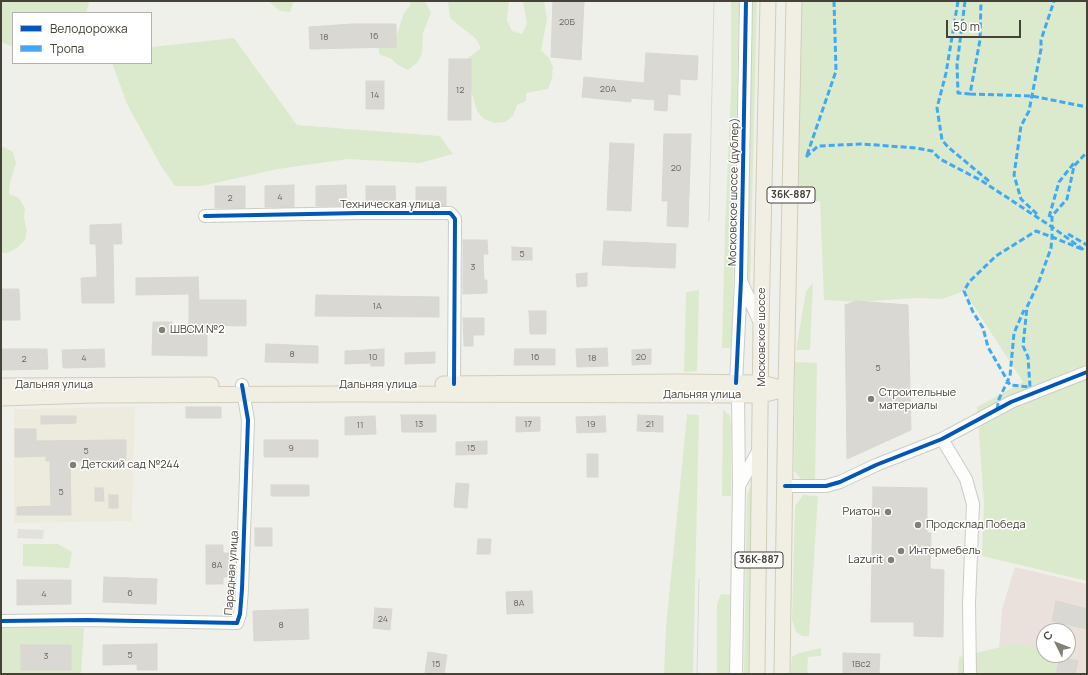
<!DOCTYPE html>
<meta charset="utf-8">
<style>
body{margin:0}
#map{position:relative;width:1088px;height:675px;overflow:hidden;background:#f0f0eb;font-family:Manrope,sans-serif}
canvas{display:block}
.frame{position:absolute;inset:0;border:2px solid #464237;pointer-events:none}
.legend{position:absolute;left:12px;top:12px;width:140px;height:52px;box-sizing:border-box;background:#fff;border:1px solid #b5b3af;margin:0;padding:5px 7px;list-style:none;font-size:12px;color:#464237}
.legend li{display:flex;align-items:center;gap:8px;height:20px}
.legend b{width:20px;border:1px solid #b5b3af}
.north{position:absolute;left:1036px;top:623px;width:40px;height:40px;box-sizing:border-box;background:#fff;border:1px solid #b5b3af;border-radius:50%;rotate:313deg;font-size:11px;font-weight:700;line-height:16px;text-align:center;color:#464237}
.north::after{content:'';display:block;margin:auto;width:14px;height:18px;background:#827f76;clip-path:polygon(50% 0,100% 100%,50% 72%,0 100%)}
.scale{position:absolute;left:946px;top:20px;width:75px;height:18px;box-sizing:border-box;border:2px solid #464237;border-top:0;padding-left:5px;font-size:12px;line-height:14px;white-space:nowrap;color:#464237;-webkit-text-stroke:3px #fff;paint-order:stroke}
</style>
<div id="map">
<canvas width="1088" height="675"></canvas>
<div class="frame"></div>
<ul class="legend">
<li><b style="height:5px;background:#0057b8"></b>Велодорожка</li>
<li><b style="height:5px;background:#3fa9f5"></b>Тропа</li>
</ul>
<div class="north">С</div>
<div class="scale">50 m</div>
</div>
<script>
const ctx = document.querySelector('canvas').getContext('2d');
ctx.lineJoin = 'round';
function fillPath(path, color) {
  ctx.fillStyle = color;
  ctx.fill(path, 'evenodd');
}
function toPath(rows) {
  const path = new Path2D();
  for (const r of rows) {
    path.moveTo(r[0], r[1]);
    for (let i = 2; i < r.length; i += 2) path.lineTo(r[i], r[i + 1]);
  }
  return path;
}
function stroke(path, color, width, dash) {
  ctx.strokeStyle = color;
  ctx.lineWidth = width;
  ctx.lineCap = dash ? 'butt' : 'round';
  ctx.setLineDash(dash || []);
  ctx.stroke(path);
}
function drawText(font, color, halo, rows, align = 'center') {
  ctx.font = font + ' Manrope,sans-serif';
  ctx.lineWidth = 3;
  ctx.setLineDash([]);
  ctx.textBaseline = 'middle';
  ctx.strokeStyle = halo;
  ctx.fillStyle = color;
  for (const [text, x, y, turn = 0] of rows) {
    ctx.save();
    ctx.translate(x, y);
    ctx.rotate((+turn || 0) * Math.PI / 180);
    ctx.textAlign = isNaN(turn) ? turn : align;
    if (halo) ctx.strokeText(text, 0, 0);
    ctx.fillText(text, 0, 0);
    ctx.restore();
  }
}
fillPath(toPath([
 [18,529,44,530,43,539,17,538]
]), '#e3e1dc');
fillPath(toPath([
 [135,407,132,521,14,523,14,409]
]), '#edebdd');
fillPath(toPath([
 [1015,567,1087,584,1087,674,997,674,1002,609],
 [1044,631,1068,631,1068,655,1044,655]
]), '#ebe1dc');
fillPath(toPath([
 [1,1,87,1,89,3,86,13,13,13,13,47,1,42],
 [268,1,294,1,290,12,280,11],
 [408,1,425,1,431,13,423,33,422,54,417,63,408,70,398,65,390,58,380,55,377,44,397,34,404,13,411,4],
 [448,1,509,1,507,20,512,31,522,34,527,24,523,1,544,1,547,19,541,50,549,58,553,67,552,78,548,89,526,93,526,101,517,105,513,116,505,122,494,123,484,119,477,111,463,62,481,48,476,39,450,18],
 [731,1,739,1,732,339,731,348,722,348,725,230,731,90],
 [750,1,757,1,750,288,746,278],
 [794,1,1087,1,1087,581,982,556,984,503,977,407,1023,382,964,291,942,299,916,298,857,302,824,300,820,201,803,204,792,150],
 [234,38,297,125,440,136,453,154,420,163,348,159,278,169,202,186,175,186,161,166,127,104,112,63,151,63,151,47],
 [1,147,4,147,13,152,16,163,10,183,9,194,19,198,25,208,24,219,27,230,25,240,17,248,7,253,1,253],
 [813,283,810,350,796,350,806,291],
 [699,290,697,371,684,372,686,292],
 [795,362,817,363,815,481,805,483,794,471],
 [723,409,730,416,731,425,731,496,722,496],
 [687,414,699,415,693,674,664,674,666,627],
 [752,481,749,674,744,674,747,496],
 [803,495,818,496,809,636,802,636,796,632,792,620,795,506],
 [23,544,58,544,72,552,69,568,23,566],
 [721,594,730,595,729,674,717,674,717,604],
 [1,627,84,628,81,674,1,674],
 [1017,643,1044,650,1044,655,1059,655,1055,674,958,674,959,657],
 [821,648,821,656,808,657,807,674,790,674,792,657,799,653]
]), '#dbeacc');
const building = toPath([
 [553,1,584,2,581,60,551,57,553,1],
 [352,24,396,24,396,47,310,49,309,27,352,24],
 [646,53,698,56,697,80,680,79,680,95,668,94,667,111,654,110,655,100,631,98,631,102,582,97,584,77,644,83,646,53],
 [449,59,471,59,471,120,448,120,449,59],
 [366,81,384,81,384,109,366,109,366,81],
 [664,134,691,134,688,227,667,226,668,201,662,201,664,134],
 [610,143,634,144,631,211,607,210,610,143],
 [294,185,294,207,265,207,265,186,294,185],
 [346,185,347,206,316,206,316,186,346,185],
 [215,186,245,186,245,208,215,208,215,186],
 [366,186,395,186,396,206,366,206,366,186],
 [416,187,446,187,446,206,416,206,416,187],
 [121,224,122,244,113,244,114,303,82,303,81,278,97,277,96,244,90,244,90,225,121,224],
 [463,240,487,240,488,254,483,254,484,280,487,280,487,293,463,294,463,240],
 [604,241,676,244,675,268,602,265,604,241],
 [512,247,532,248,532,260,512,260,512,247],
 [587,273,587,286,577,287,576,274,587,273],
 [198,277,199,300,246,300,246,326,207,325,207,356,152,355,153,322,172,322,172,335,189,335,189,294,136,295,136,278,198,277],
 [1,289,19,289,20,320,1,320,1,289],
 [316,295,439,297,439,317,315,316,316,295],
 [856,301,908,305,911,430,847,459,845,305,856,301],
 [529,311,546,311,546,334,530,334,529,311],
 [463,318,484,318,484,335,473,335,473,346,464,346,463,318],
 [266,344,318,346,318,363,265,362,266,344],
 [607,348,608,366,577,367,576,349,607,348],
 [1,349,47,349,48,369,1,370,1,349],
 [104,349,105,367,63,368,62,350,104,349],
 [384,349,384,366,371,366,371,363,345,364,345,351,384,349],
 [515,349,555,349,555,365,514,365,515,349],
 [651,349,651,364,632,365,632,350,651,349],
 [435,352,435,363,405,364,405,353,435,352],
 [186,407,221,407,221,418,186,418,186,407],
 [401,415,436,415,436,432,402,432,401,415],
 [638,415,663,416,663,432,637,431,638,415],
 [41,416,76,416,76,423,41,424,41,416],
 [375,416,376,434,345,435,345,417,375,416],
 [605,416,606,432,577,433,576,417,605,416],
 [516,417,540,417,540,431,516,432,516,417],
 [15,429,36,429,36,441,126,440,126,460,70,461,71,515,17,515,17,507,51,506,50,461,46,461,46,456,15,457,15,429],
 [264,440,318,440,318,457,264,457,264,440],
 [487,441,487,454,456,455,456,442,487,441],
 [587,454,598,454,598,477,587,477,587,454],
 [456,483,469,484,467,508,454,507,456,483],
 [271,485,309,485,309,496,271,496,271,485],
 [873,487,927,488,927,533,931,533,930,569,944,570,943,637,914,636,914,622,871,622,873,487],
 [95,488,103,488,104,501,95,501,95,488],
 [109,495,118,495,118,508,109,508,109,495],
 [255,528,272,528,272,546,255,546,255,528],
 [478,539,491,539,490,554,477,554,478,539],
 [206,545,223,545,223,553,229,553,229,577,223,577,223,584,206,584,206,545],
 [104,577,157,579,156,604,103,602,104,577],
 [17,580,71,580,71,604,17,605,17,580],
 [532,591,533,613,507,614,506,592,532,591],
 [1056,601,1087,609,1087,629,1052,621,1056,601],
 [375,608,392,609,390,630,373,628,375,608],
 [308,609,309,639,254,641,253,611,308,609],
 [157,644,157,670,137,670,137,664,103,665,103,645,157,644],
 [21,645,71,645,71,670,21,670,21,645],
 [428,652,447,655,444,674,425,673,428,652],
 [843,653,880,654,879,674,843,674,843,653],
 [1060,657,1078,661,1075,674,1056,674,1060,657]
]);
fillPath(building, '#dad8d3');
stroke(building, '#d8d7d0', 1);
const minor = toPath([
 [205,216,361,213,450,213,452,215,455,219,454,384],
 [742,283,760,323],
 [736,383,741,280,746,1],
 [942,439,966,479,973,504,969,603,970,674],
 [740,484,760,448],
 [785,486,826,486,840,482,876,465,942,439,1011,402,1087,372],
 [1,621,87,620,237,623,240,614,242,589,248,420,242,385],
 [736,674,739,486,738,395]
]);
const major = toPath([
 [443,384,680,382,761,383,781,388],
 [1,386,211,385],
 [1,398,93,395,350,394,738,395,761,395,786,389],
 [757,674,761,325,768,1],
 [782,674,786,389,794,1]
]);
stroke(minor, '#ccccc7', 14);
stroke(major, '#d1cdb9', 17);
stroke(minor, '#fdfdfc', 12);
stroke(major, '#f1eee4', 15);
stroke(toPath([
 [709,221,714,1],
 [697,674,699,579]
]), '#d9d9d8', 1);
stroke(toPath([
 [958,1,946,73,937,108,942,140,948,147,990,182],
 [965,1,957,65,958,93,970,94,980,40,981,1],
 [970,94,1032,96,1087,107],
 [807,155,836,71,834,1],
 [806,157,818,146,862,144,916,148,932,151,940,159,982,181,1052,227,1084,250,1052,237,1036,231,996,256,969,282,964,291,973,312,983,328,988,347,1010,385,1030,387,1028,357,1023,346,1027,307,1038,284,1051,248,1052,237,1052,216,1067,199,1074,166,1087,152],
 [1037,214,1021,199,1014,175,1021,126,1029,111,1041,49,1041,40,1054,1],
 [1049,217,1059,182,1074,163],
 [1068,234,1087,245],
 [997,409,999,399,1010,376,1014,333,1024,310]
]), '#3fa9f5', 3, [6, 3]);
stroke(toPath([
 [205,216,361,213,450,213,452,215,455,219,454,384],
 [736,383,741,280,746,1],
 [785,486,826,486,840,482,876,465,942,439,1011,402,1087,372],
 [1,621,87,620,237,623,240,614,242,589,248,420,242,385]
]), '#0057b8', 4);
for (const [x, y, r, color] of [
 [162,330,4,"#827f76"],
 [871,399,4,"#827f76"],
 [73,465,4,"#827f76"],
 [888,512,4,"#827f76"],
 [918,525,4,"#827f76"],
 [901,551,4,"#827f76"],
 [891,560,4,"#827f76"]
]) {
  const dot = new Path2D();
  dot.arc(x, y, r, 0, 2 * Math.PI);
  ctx.fillStyle = color;
  ctx.fill(dot);
  stroke(dot, '#fff', 1.5);
}
drawText('9px', '#6c685f', null, [
 ["20Б",567,22],
 ["16",374,36],
 ["18",324,37],
 ["20А",608,89],
 ["12",460,90],
 ["14",375,95],
 ["20",676,168],
 ["4",280,197],
 ["2",230,198],
 ["5",522,254],
 ["3",473,267],
 ["1А",377,306],
 ["8",292,354],
 ["10",373,357],
 ["16",535,357],
 ["20",641,357],
 ["4",84,358],
 ["18",592,358],
 ["2",24,359],
 ["5",878,368],
 ["13",419,424],
 ["17",528,424],
 ["19",591,424],
 ["21",650,424],
 ["11",360,425],
 ["9",291,448],
 ["15",471,448],
 ["5",86,451],
 ["5",61,492],
 ["8А",217,565],
 ["6",130,593],
 ["4",44,594],
 ["8А",519,603],
 ["24",383,619],
 ["8",281,625],
 ["5",130,655],
 ["3",46,656],
 ["15",436,664],
 ["1Вс2",861,664]
]);
for (const [x, y, w] of [
 [791,195,48],
 [759,560,48]
]) {
  const box = new Path2D();
  box.roundRect(x - w / 2, y - 8, w, 16, 3);
  ctx.fillStyle = '#fff';
  ctx.fill(box);
  stroke(box, '#464237', 1);
}
drawText('bold 10px', '#464237', null, [
 ["36К-887",791,195],
 ["36К-887",759,560]
]);
drawText('11px', '#464237', '#fff', [
 ["Московское шоссе (дублер)",734,192,-89],
 ["Техническая улица",390,205],
 ["Московское шоссе",762,337,-90],
 ["Дальняя улица",54,385],
 ["Дальняя улица",378,385],
 ["Дальняя улица",702,395],
 ["Парадная улица",232,573,-86]
]);
drawText('11px', '#464237', '#fff', [
 ["ШВСМ №2",170,330],
 ["Строительные",879,393],
 ["материалы",879,406],
 ["Детский сад №244",81,465],
 ["Риатон",880,512,"right"],
 ["Продсклад Победа",926,525],
 ["Интермебель",909,551],
 ["Lazurit",883,560,"right"]
], 'left');
</script>
